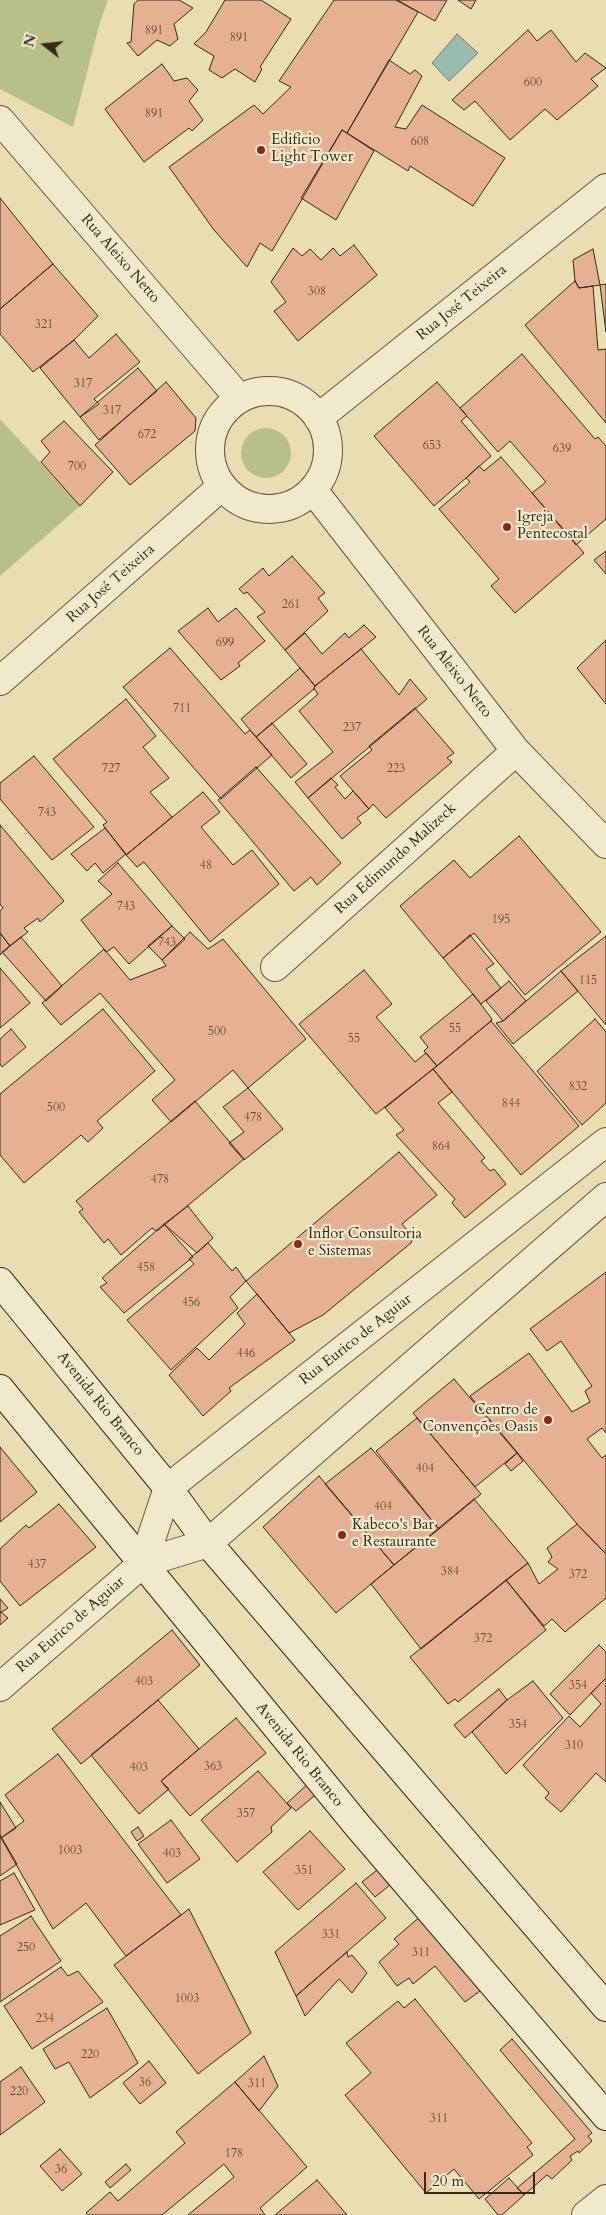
<!DOCTYPE html>
<meta charset="utf-8">
<style>
body{margin:0}
#map{position:relative;width:606px;height:2215px;overflow:hidden;background:#eaddb1;font-family:Cardo,serif}
canvas{display:block}
.north{position:absolute;left:20px;top:20px;width:50px;height:50px;-webkit-text-stroke:4px #f1e9cc;paint-order:stroke;rotate:286deg;font-size:14px;font-weight:700;line-height:20px;text-align:center;color:#382916}
.north::after{content:'';display:block;margin:auto;width:18px;height:22px;background:#382916;clip-path:polygon(50% 0,100% 100%,50% 72%,0 100%)}
.scale{position:absolute;left:424px;top:2172px;width:111px;height:22px;box-sizing:border-box;border:2px solid #382916;border-top:0;padding-left:6px;font-size:15px;line-height:18px;white-space:nowrap;color:#382916;-webkit-text-stroke:4px #f1e9cc;paint-order:stroke}
</style>
<div id="map">
<canvas width="606" height="2215"></canvas>
<div class="north">N</div>
<div class="scale">20 m</div>
</div>
<script>
const ctx = document.querySelector('canvas').getContext('2d');
ctx.lineJoin = 'round';
function fillPath(path, color) {
  ctx.fillStyle = color;
  ctx.fill(path, 'evenodd');
}
function toPath(rows) {
  const path = new Path2D();
  for (const r of rows) {
    if (r.length === 3) {
      path.moveTo(r[0] + r[2], r[1]);
      path.arc(r[0], r[1], r[2], 0, 2 * Math.PI);
      continue;
    }
    path.moveTo(r[0], r[1]);
    for (let i = 2; i < r.length; i += 2) path.lineTo(r[i], r[i + 1]);
  }
  return path;
}
function stroke(path, color, width, dash) {
  ctx.strokeStyle = color;
  ctx.lineWidth = width;
  ctx.lineCap = dash ? 'butt' : 'round';
  ctx.setLineDash(dash || []);
  ctx.stroke(path);
}
function drawText(font, color, halo, rows, align = 'center') {
  ctx.font = font + ' Cardo,serif';
  ctx.lineWidth = 4.5;
  ctx.setLineDash([]);
  ctx.textBaseline = 'middle';
  ctx.strokeStyle = halo;
  ctx.fillStyle = color;
  for (const [text, x, y, turn = 0] of rows) {
    ctx.save();
    ctx.translate(x, y);
    ctx.rotate((+turn || 0) * Math.PI / 180);
    ctx.textAlign = isNaN(turn) ? turn : align;
    if (halo) ctx.strokeText(text, 0, 0);
    ctx.fillText(text, 0, 0);
    ctx.restore();
  }
}
fillPath(toPath([
 [0,0,108,0,100,22,73,127,0,89],
 [0,419,80,506,0,576],
 [266,453,25]
]), '#b8c08a');
const water = toPath([
 [457,34,478,53,449,81,432,63,457,34]
]);
fillPath(water, '#98bcad');
stroke(water, '#728171', 1);
const building = toPath([
 [138,0,179,0,193,8,174,24,178,39,170,46,157,40,138,56,127,43,131,42,134,4,138,0],
 [225,0,261,0,291,19,260,67,262,69,255,82,235,69,222,78,209,70,214,56,194,44,206,32,225,0],
 [334,0,396,0,418,12,347,133,342,130,272,251,260,243,247,267,214,230,169,167,254,105,263,114,291,87,279,81,334,0],
 [397,0,447,0,435,21,397,0],
 [458,0,476,0,471,9,458,0],
 [528,30,537,41,551,30,576,62,585,53,606,68,591,79,598,86,557,120,545,109,510,140,475,101,464,110,452,100,528,30],
 [389,60,410,74,415,70,422,76,395,127,406,129,422,105,505,158,473,206,410,166,408,171,347,133,389,60],
 [162,64,174,81,187,78,198,90,189,101,203,120,192,131,189,128,144,162,105,109,162,64],
 [342,130,374,151,336,220,301,198,342,130],
 [0,198,53,264,0,309,0,198],
 [354,245,377,275,298,341,274,311,286,302,271,282,293,248,302,256,310,249,321,260,333,248,340,256,354,245],
 [593,249,600,285,579,288,575,281,573,260,593,249],
 [53,264,98,316,74,340,33,372,0,334,0,309,53,264],
 [575,281,579,288,593,286,598,350,606,349,606,423,525,325,575,281],
 [606,284,606,332,600,285,606,284],
 [116,334,140,362,94,399,99,404,80,417,40,368,74,340,89,358,116,334],
 [522,354,595,439,598,437,606,446,606,519,576,545,532,493,546,482,510,441,498,452,460,408,522,354],
 [138,368,157,391,99,440,80,417,138,368],
 [166,382,196,418,195,431,130,485,95,445,166,382],
 [437,382,467,416,461,421,491,456,434,506,374,436,437,382],
 [64,421,113,472,80,506,41,462,50,452,41,441,64,421],
 [501,457,584,553,515,613,491,586,499,579,439,509,470,482,466,478,479,466,484,471,501,457],
 [606,551,606,574,594,560,606,551],
 [292,556,325,593,318,598,328,611,285,650,257,617,265,612,247,592,244,594,239,589,263,568,269,576,292,556],
 [208,608,218,622,236,608,265,641,238,663,240,666,221,680,178,631,208,608],
 [364,625,376,637,315,686,285,650,305,633,322,654,345,633,349,638,364,625],
 [606,640,606,704,577,668,606,640],
 [170,648,245,734,250,730,272,755,221,799,123,687,170,648],
 [361,649,399,695,410,679,427,699,308,798,295,782,333,752,299,711,318,694,314,689,315,686,361,649],
 [300,668,315,686,314,689,256,737,241,719,300,668],
 [126,699,156,736,143,747,169,778,150,792,172,817,126,855,103,825,107,822,53,759,126,699],
 [415,708,454,753,447,758,452,762,386,818,373,804,369,809,340,776,372,750,369,746,415,708],
 [272,723,307,764,291,778,256,737,272,723],
 [34,756,94,827,52,860,0,799,0,783,34,756],
 [256,767,341,863,317,885,311,877,294,891,218,800,256,767],
 [331,778,338,785,335,787,345,799,353,791,369,809,357,818,361,823,342,839,308,798,331,778],
 [203,792,220,812,201,827,233,865,252,850,279,884,210,942,144,862,137,867,126,855,203,792],
 [0,825,64,901,40,922,38,918,24,928,28,932,10,946,0,933,0,911,3,908,0,904,0,825],
 [105,828,126,854,103,873,95,863,87,871,71,854,105,828],
 [519,836,601,932,525,995,474,933,443,958,400,906,454,860,470,878,519,836],
 [118,863,172,926,129,964,114,947,106,952,81,920,112,894,98,881,118,863],
 [172,926,185,939,162,960,148,946,172,926],
 [190,932,208,949,223,939,306,1039,248,1088,233,1070,171,1122,152,1100,175,1080,100,993,61,1025,42,1003,104,949,130,980,166,966,162,960,190,932],
 [0,933,10,946,0,955,0,933],
 [470,935,494,964,486,969,501,988,481,1004,443,958,470,935],
 [606,936,606,1025,561,971,606,936],
 [21,937,62,986,46,1001,2,952,21,937],
 [0,968,30,1003,0,1028,0,968],
 [364,970,392,1004,376,1017,415,1062,426,1053,437,1066,376,1114,299,1024,364,970],
 [561,971,578,991,513,1044,496,1023,503,1021,561,971],
 [509,981,526,1001,503,1021,486,1001,509,981],
 [473,994,492,1019,491,1021,437,1066,424,1051,428,1047,420,1037,473,994],
 [103,1009,155,1071,97,1121,103,1128,88,1142,81,1135,24,1183,0,1155,0,1094,103,1009],
 [595,1019,606,1032,606,1103,582,1125,537,1071,595,1019],
 [491,1021,579,1126,521,1175,433,1069,491,1021],
 [11,1029,26,1047,2,1067,0,1064,0,1039,11,1029],
 [433,1069,452,1092,438,1103,485,1158,481,1161,490,1171,494,1169,506,1184,465,1218,452,1203,455,1199,396,1135,404,1130,385,1108,433,1069],
 [248,1088,283,1129,244,1160,229,1143,244,1132,223,1107,248,1088],
 [195,1101,244,1159,157,1231,152,1228,121,1255,108,1239,104,1243,79,1212,83,1209,76,1201,195,1101],
 [399,1152,437,1195,402,1224,413,1237,411,1243,323,1315,289,1333,246,1281,399,1152],
 [188,1206,213,1238,197,1253,164,1224,188,1206],
 [164,1224,193,1257,124,1313,100,1287,107,1283,102,1278,164,1224],
 [208,1243,232,1271,236,1267,246,1281,230,1297,238,1308,171,1370,127,1320,194,1264,189,1259,208,1243],
 [606,1272,606,1433,602,1428,587,1439,602,1458,606,1455,606,1554,577,1524,470,1396,529,1353,572,1412,590,1402,585,1391,592,1386,561,1341,547,1351,530,1329,606,1272],
 [257,1294,295,1340,229,1388,231,1391,203,1416,169,1375,197,1348,209,1360,245,1324,237,1313,257,1294],
 [454,1379,517,1453,475,1487,413,1413,454,1379],
 [417,1418,481,1494,439,1529,376,1451,417,1418],
 [0,1447,37,1492,0,1522,0,1447],
 [371,1448,439,1529,394,1565,325,1484,371,1448],
 [517,1453,523,1461,511,1471,505,1464,517,1453],
 [319,1476,394,1565,336,1613,263,1527,319,1476],
 [474,1499,528,1563,421,1649,371,1584,474,1499],
 [59,1504,96,1547,20,1606,0,1581,0,1549,26,1525,29,1528,59,1504],
 [577,1524,606,1554,606,1598,565,1632,552,1619,544,1626,506,1580,528,1563,539,1584,558,1569,548,1562,552,1557,547,1548,577,1524],
 [506,1580,546,1630,458,1702,455,1699,448,1704,410,1657,506,1580],
 [0,1599,8,1608,0,1613,0,1599],
 [1,1612,8,1618,0,1625,0,1613,1,1612],
 [172,1630,200,1665,81,1764,52,1729,172,1630],
 [599,1645,606,1652,606,1678,570,1715,550,1694,599,1645],
 [606,1678,606,1782,596,1773,561,1812,545,1798,549,1793,523,1765,569,1716,580,1727,601,1704,591,1693,606,1678],
 [533,1681,563,1718,506,1774,472,1732,507,1700,533,1681],
 [499,1689,507,1700,465,1738,454,1725,499,1689],
 [158,1700,199,1749,161,1781,169,1789,139,1814,91,1755,158,1700],
 [236,1718,266,1753,190,1816,161,1781,236,1718],
 [58,1754,181,1915,126,1956,86,1903,53,1929,1,1838,24,1821,5,1795,58,1754],
 [258,1771,291,1808,271,1827,272,1832,237,1862,201,1820,258,1771],
 [310,1782,319,1792,296,1811,287,1803,310,1782],
 [0,1802,16,1828,1,1838,0,1835,0,1802],
 [171,1820,200,1859,167,1883,138,1844,171,1820],
 [138,1827,144,1836,137,1841,131,1832,138,1827],
 [310,1831,345,1869,298,1910,263,1872,310,1831],
 [0,1835,17,1864,0,1876,0,1835],
 [377,1870,390,1885,375,1897,362,1882,377,1870],
 [14,1873,35,1910,0,1925,0,1881,14,1873],
 [356,1883,386,1918,296,1996,275,1952,356,1883],
 [189,1909,251,2033,198,2074,114,1965,189,1909],
 [31,1916,61,1961,0,2002,0,1936,31,1916],
 [421,1916,484,1988,465,2002,435,1966,413,1984,409,1978,397,1986,379,1962,399,1944,394,1939,421,1916],
 [347,1952,348,1957,352,1955,367,1973,352,1993,339,1979,305,2016,296,1996,347,1952],
 [61,1967,68,1976,78,1971,103,2002,32,2049,4,2006,61,1967],
 [415,1999,532,2143,527,2147,533,2155,479,2199,454,2169,426,2193,345,2095,371,2073,346,2043,398,2001,404,2008,415,1999],
 [107,2008,138,2063,90,2098,69,2062,55,2069,43,2049,107,2008],
 [512,2039,592,2133,588,2136,592,2141,579,2153,578,2151,570,2156,572,2160,552,2179,547,2175,524,2195,517,2188,575,2139,500,2050,512,2039],
 [264,2056,278,2086,259,2111,235,2082,264,2056],
 [149,2061,166,2083,140,2104,123,2083,149,2061],
 [21,2067,45,2102,0,2135,0,2082,21,2067],
 [235,2082,307,2167,260,2208,265,2215,188,2215,234,2177,224,2164,162,2215,88,2215,86,2213,110,2192,118,2201,185,2143,176,2132,235,2082],
 [60,2149,82,2174,62,2191,40,2166,60,2149],
 [126,2164,131,2170,110,2188,105,2182,126,2164],
 [509,2178,524,2195,502,2215,498,2215,485,2199,509,2178],
 [317,2180,347,2215,275,2215,317,2180]
]);
fillPath(building, '#e5b192');
stroke(building, '#382916', 1);
const street = toPath([
 [0,120,239,398],
 [269,450,59],
 [318,418,606,188],
 [313,490,516,751,606,844],
 [0,681,221,487],
 [275,967,516,751],
 [143,1563,168,1488,606,1142],
 [0,1687,143,1563,208,1543,606,1197],
 [586,2215,606,2199]
]);
const secondary = toPath([
 [0,1282,168,1488,208,1543,606,2007],
 [0,1389,357,1825,606,2116]
]);
stroke(street, '#64563d', 30);
stroke(secondary, '#382916', 30);
stroke(street, '#f1e9cc', 28);
stroke(secondary, '#f1e9cc', 28);
for (const [x, y, r, color] of [
 [261,150,5,"#8f2418"],
 [507,527,5,"#8f2418"],
 [298,1244,5,"#8f2418"],
 [548,1420,5,"#8f2418"],
 [342,1535,5,"#8f2418"]
]) {
  const dot = new Path2D();
  dot.arc(x, y, r, 0, 2 * Math.PI);
  ctx.fillStyle = color;
  ctx.fill(dot);
  stroke(dot, '#f1e9cc', 2);
}
drawText('12px', '#634b35', null, [
 ["891",154,31],
 ["891",239,38],
 ["600",533,83],
 ["891",154,114],
 ["608",420,142],
 ["308",317,292],
 ["321",44,325],
 ["317",83,384],
 ["317",112,411],
 ["672",147,435],
 ["653",432,446],
 ["639",562,449],
 ["700",77,467],
 ["261",291,605],
 ["699",225,643],
 ["711",182,709],
 ["237",352,728],
 ["727",111,769],
 ["223",396,769],
 ["743",47,813],
 ["48",206,866],
 ["743",126,907],
 ["195",501,920],
 ["743",167,943],
 ["115",588,981],
 ["55",455,1029],
 ["500",217,1032],
 ["55",354,1039],
 ["832",578,1087],
 ["844",511,1104],
 ["500",56,1108],
 ["478",253,1118],
 ["864",441,1147],
 ["478",160,1180],
 ["458",146,1268],
 ["456",191,1303],
 ["446",246,1354],
 ["404",425,1469],
 ["404",383,1507],
 ["437",37,1565],
 ["384",450,1572],
 ["372",578,1575],
 ["372",483,1639],
 ["403",144,1682],
 ["354",578,1686],
 ["354",518,1725],
 ["310",574,1746],
 ["363",213,1767],
 ["403",139,1768],
 ["357",246,1814],
 ["1003",70,1851],
 ["403",172,1854],
 ["351",304,1871],
 ["331",331,1935],
 ["250",26,1948],
 ["311",421,1953],
 ["1003",187,1999],
 ["234",45,2019],
 ["220",90,2055],
 ["36",145,2083],
 ["311",257,2084],
 ["220",19,2092],
 ["311",439,2119],
 ["178",234,2154],
 ["36",61,2170]
]);
drawText('15px', '#382916', '#f1e9cc', [
 ["Edifício",271,141],
 ["Light Tower",271,158],
 ["Igreja",517,518],
 ["Pentecostal",517,535],
 ["Inflor Consultoria",308,1235],
 ["e Sistemas",308,1252],
 ["Centro de",538,1411,"right"],
 ["Convenções Oasis",538,1428,"right"],
 ["Kabeco's Bar",352,1526],
 ["e Restaurante",352,1543]
], 'left');
drawText('15px', '#382916', '#f1e9cc', [
 ["Rua Aleixo Netto",120,259,49],
 ["Rua José Teixeira",462,303,-39],
 ["Rua José Teixeira",111,584,-41],
 ["Rua Aleixo Netto",454,672,52],
 ["Rua Edimundo Malizeck",396,859,-42],
 ["Rua Eurico de Aguiar",356,1340,-38],
 ["Avenida Rio Branco",100,1404,51],
 ["Rua Eurico de Aguiar",71,1625,-41],
 ["Avenida Rio Branco",299,1755,51]
]);
</script>
